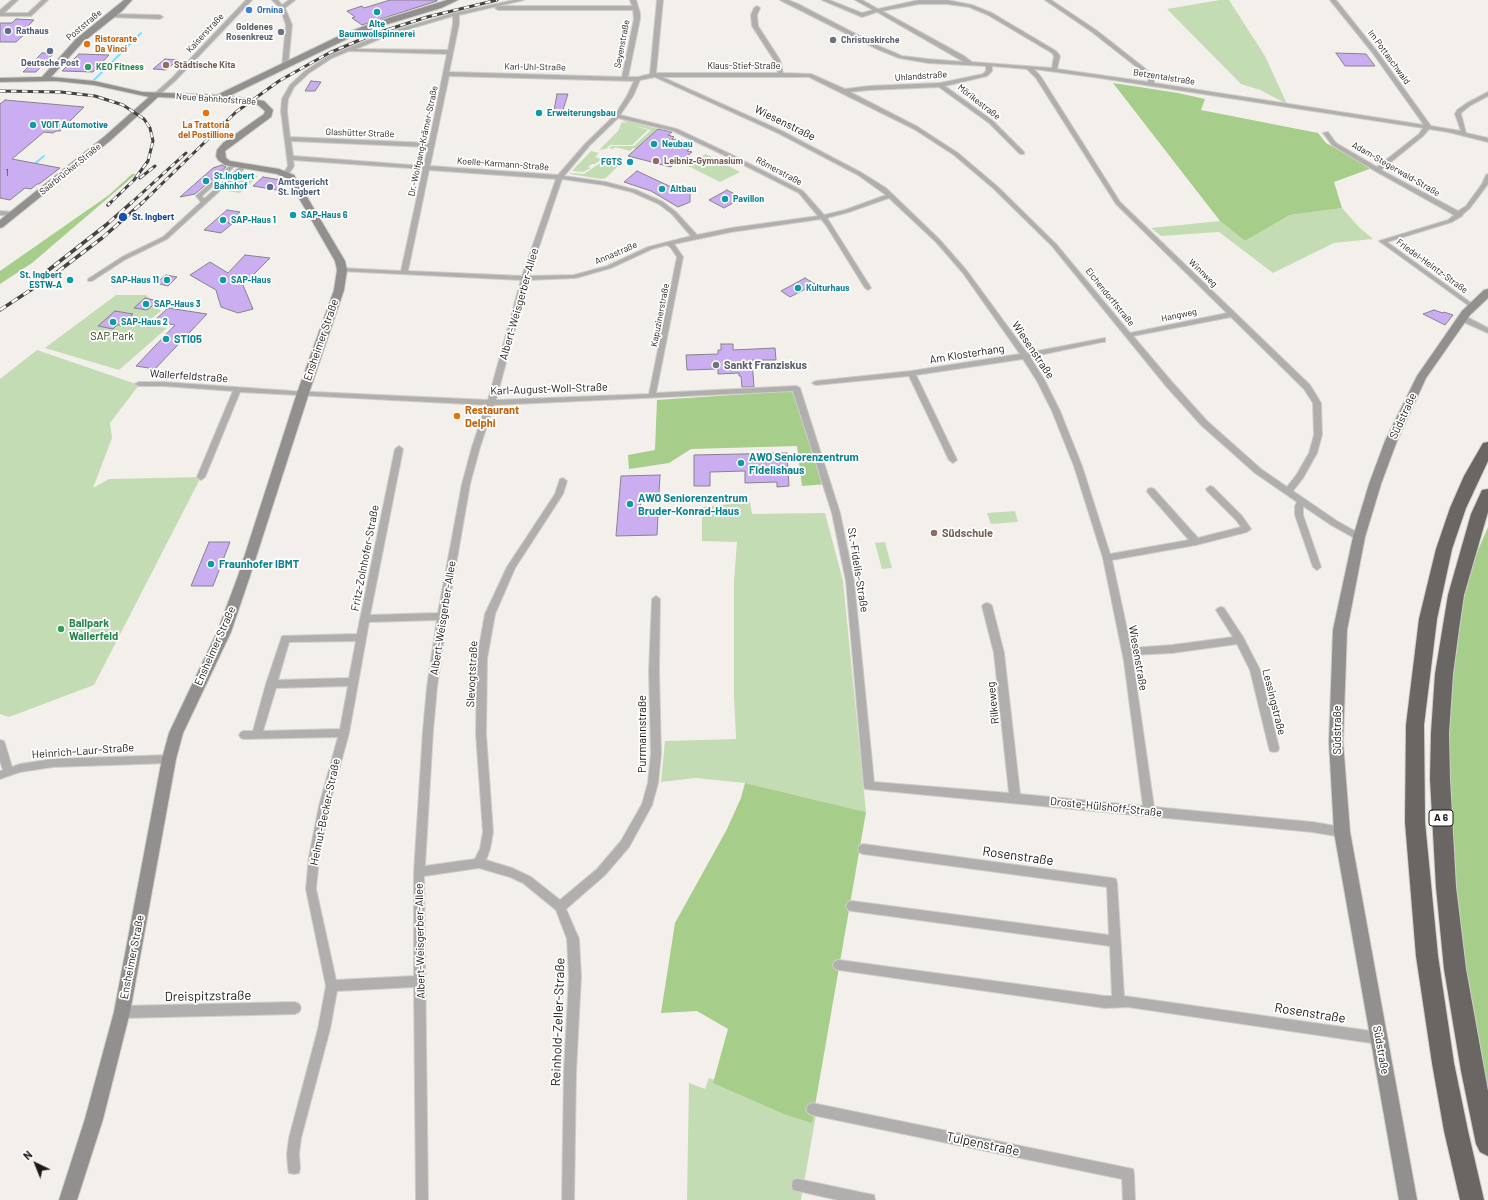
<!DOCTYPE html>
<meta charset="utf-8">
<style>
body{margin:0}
#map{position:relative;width:1488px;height:1200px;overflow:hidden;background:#f3f0ec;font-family:Barlow,sans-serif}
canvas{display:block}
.north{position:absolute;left:16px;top:1144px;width:40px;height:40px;-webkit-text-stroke:3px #fff;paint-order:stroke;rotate:317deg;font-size:11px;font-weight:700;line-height:16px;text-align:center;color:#1a1918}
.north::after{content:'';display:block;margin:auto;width:14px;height:18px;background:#1a1918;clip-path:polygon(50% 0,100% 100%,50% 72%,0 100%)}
</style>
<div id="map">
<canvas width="1488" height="1200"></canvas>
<div class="north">N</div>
</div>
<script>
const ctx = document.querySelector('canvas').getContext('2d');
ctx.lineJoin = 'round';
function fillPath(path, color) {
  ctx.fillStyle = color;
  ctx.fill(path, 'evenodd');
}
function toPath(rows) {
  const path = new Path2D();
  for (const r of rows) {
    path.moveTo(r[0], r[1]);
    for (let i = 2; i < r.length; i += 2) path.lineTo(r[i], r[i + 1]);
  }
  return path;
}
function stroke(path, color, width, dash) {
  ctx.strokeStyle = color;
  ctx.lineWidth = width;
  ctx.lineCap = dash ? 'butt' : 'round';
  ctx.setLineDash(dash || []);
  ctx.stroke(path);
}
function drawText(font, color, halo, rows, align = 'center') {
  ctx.font = font + ' Barlow,sans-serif';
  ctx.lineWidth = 3.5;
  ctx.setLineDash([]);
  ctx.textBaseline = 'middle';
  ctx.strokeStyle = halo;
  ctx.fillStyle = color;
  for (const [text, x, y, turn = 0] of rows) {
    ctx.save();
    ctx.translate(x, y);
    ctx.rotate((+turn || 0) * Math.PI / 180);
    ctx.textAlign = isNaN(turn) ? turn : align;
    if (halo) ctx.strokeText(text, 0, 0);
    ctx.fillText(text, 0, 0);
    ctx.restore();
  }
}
fillPath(toPath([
 [1220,0,1229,0,1265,56,1287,104,1260,90,1241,84,1167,9],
 [621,119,658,129,636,149,633,148,630,151,615,147,613,149,609,148,612,146,634,146,651,130,628,124],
 [622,122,648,130,632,145,610,145,606,149,599,150,618,131],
 [591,151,599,153,595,157,602,159,595,164,592,164,588,167,591,168,583,172,572,171],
 [706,154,740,172,720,182,686,165],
 [603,161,619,165,606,178,601,179,570,174,571,173,584,174],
 [240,173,258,176,240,193,221,190],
 [1342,208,1359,227,1373,239,1334,243,1273,273,1219,232,1161,236,1151,228,1220,221,1245,241,1290,215],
 [116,295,146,295,161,311,145,324,167,328,119,370,45,348],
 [37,350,139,385,110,423,112,438,93,488,109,479,201,477,94,685,9,717,0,714,0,379],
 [750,502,752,514,825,513,843,581,866,812,745,783,696,778,661,782,665,741,736,739,734,696,734,581,737,542,702,541,702,507],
 [1015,511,1018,522,991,524,987,513],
 [885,542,892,568,882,569,875,543],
 [709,1078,816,1115,801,1200,687,1200,689,1083,705,1089]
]), '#c4dcb3');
fillPath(toPath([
 [1113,83,1178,93,1205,99,1201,110,1318,133,1326,143,1372,168,1334,182,1342,208,1290,215,1245,241,1220,221],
 [132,174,136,174,32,263,0,284,0,271,109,195],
 [792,391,827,484,802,486,797,446,691,449,669,463,629,469,628,455,655,450,657,400],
 [1488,527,1488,1098,1452,894,1445,785,1450,666,1466,578],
 [745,783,866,812,812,1123,784,1114,713,1083,728,1029,697,1011,661,1013,675,923,726,831,741,798]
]), '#a6cd89');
stroke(toPath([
 [92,82,141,33],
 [33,165,44,156]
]), '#7edffd', 2);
const building = toPath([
 [390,0,437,0,437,1,362,25,352,18,355,17,347,11,362,6,364,8,390,0],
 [16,19,34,20,21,33,26,33,16,42,0,42,0,23,12,23,16,19],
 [42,53,54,53,36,72,23,72,42,53],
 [1336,53,1366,54,1375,66,1345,66,1336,53],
 [79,54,109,55,93,72,62,71,79,54],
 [165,59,178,60,166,70,153,69,165,59],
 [311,81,321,82,315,91,305,91,311,81],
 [557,94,568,94,561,116,553,116,557,94],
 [5,100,84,107,60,131,56,131,53,133,44,132,12,159,60,168,39,184,37,184,31,189,25,188,10,200,0,198,0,104,5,100],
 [658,129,672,132,668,135,674,137,672,139,694,144,687,151,692,152,682,161,677,160,671,167,628,156,658,129],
 [222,165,226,167,195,194,180,197,213,168,222,165],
 [637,171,682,192,690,192,690,202,678,207,651,191,624,182,637,171],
 [263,177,287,181,277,190,253,186,263,177],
 [727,190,742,198,724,208,709,200,727,190],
 [227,210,240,212,228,223,232,224,221,233,204,230,227,210],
 [245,255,270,258,243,285,253,309,238,313,221,307,216,290,190,275,210,262,228,273,245,255],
 [166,275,177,277,168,286,156,283,166,275],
 [805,278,815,284,790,297,781,291,805,278],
 [145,298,158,301,147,310,134,308,145,298],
 [168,308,207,314,155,369,136,366,175,325,154,321,168,308],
 [1434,310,1443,313,1444,312,1453,315,1445,325,1423,314,1434,310],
 [115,311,133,314,121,325,117,325,113,329,98,326,115,311],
 [721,344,733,344,733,350,775,348,776,360,752,360,754,387,742,387,741,376,739,376,739,373,718,374,718,369,687,370,686,355,718,354,718,350,721,350,721,344],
 [787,453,789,486,777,487,777,482,745,483,745,471,710,472,710,486,694,486,694,455,787,453],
 [660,475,659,493,642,493,639,516,658,515,657,535,616,536,621,476,660,475],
 [209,542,230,542,213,586,191,586,209,542]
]);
fillPath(building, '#cbadf2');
stroke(building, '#858488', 1);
const street = toPath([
 [12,0,18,0,4,13,28,13,42,0,48,0,31,16,0,16,0,10,12,0],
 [246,0,252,0,176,80,158,96,154,96,154,94,172,78,246,0],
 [272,0,278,0,282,5,289,0,295,0,285,8,292,25,288,66,285,68,282,66,286,25,280,8,272,0],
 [514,0,524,0,459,15,459,24,449,72,622,77,634,19,633,10,498,10,495,8,498,6,632,6,630,0,636,0,640,13,640,19,628,77,638,77,650,74,657,0,663,0,656,73,778,73,774,60,752,26,751,15,754,8,757,6,760,8,757,15,758,26,780,60,783,73,811,74,845,89,869,86,940,83,983,74,986,71,986,66,928,63,899,58,877,49,780,0,788,0,798,4,881,47,902,56,928,59,964,62,877,12,862,17,822,0,829,0,862,13,873,10,855,0,862,0,878,9,919,0,947,0,972,5,992,13,1056,51,1060,56,1057,69,1148,82,1148,79,1143,72,1092,32,1045,0,1051,0,1096,30,1147,70,1154,79,1154,83,1424,125,1372,52,1330,0,1336,0,1376,50,1431,126,1461,131,1455,114,1457,110,1467,103,1488,92,1488,96,1471,105,1462,112,1461,114,1466,133,1488,138,1488,142,1448,132,1429,129,1423,136,1381,170,1458,211,1466,206,1482,184,1486,175,1488,174,1488,184,1470,208,1463,214,1462,216,1452,222,1387,242,1474,305,1476,306,1472,308,1379,241,1448,220,1454,215,1375,171,1332,145,1323,133,1328,132,1336,143,1377,167,1419,134,1423,128,1100,78,1034,69,1041,77,1120,202,1310,385,1321,403,1322,435,1317,453,1303,478,1293,491,1337,521,1362,535,1363,537,1359,540,1356,539,1331,525,1303,506,1303,515,1321,567,1317,570,1313,567,1295,515,1295,506,1297,502,1255,473,1201,425,1166,386,1052,246,994,189,954,155,914,129,809,77,662,77,782,131,862,173,886,188,940,240,967,271,1027,353,1105,338,1105,342,1102,342,1030,357,1045,381,1060,411,1082,466,1110,554,1189,540,1148,493,1147,491,1148,489,1151,488,1154,489,1198,538,1241,527,1236,520,1207,491,1206,489,1210,486,1213,487,1242,516,1251,529,1247,532,1196,545,1112,560,1131,648,1172,645,1233,637,1216,610,1218,608,1221,607,1224,608,1243,637,1260,670,1279,748,1278,751,1274,752,1270,751,1269,748,1250,670,1237,644,1172,653,1132,655,1154,807,1312,822,1342,827,1346,829,1347,832,1346,835,1342,837,1312,832,865,789,864,786,846,581,832,513,793,391,494,405,480,447,470,484,447,616,437,687,433,731,425,866,475,859,480,849,483,832,476,734,477,659,485,614,507,567,555,494,560,479,563,478,567,481,563,494,515,568,495,614,487,659,486,734,493,832,490,849,486,860,512,868,531,877,560,900,597,869,621,841,642,804,648,783,651,754,649,671,652,599,656,596,660,599,659,671,661,754,658,783,652,805,629,847,605,875,566,909,579,939,581,977,576,1072,574,1200,562,1200,564,1072,569,977,567,939,556,910,523,883,510,877,479,868,424,876,428,1200,416,1200,414,987,337,991,330,1029,301,1138,299,1154,300,1168,299,1173,294,1174,289,1173,288,1168,287,1154,289,1138,318,1029,326,986,306,889,309,857,319,806,338,737,244,739,241,738,239,735,241,732,244,731,253,731,266,684,282,636,357,634,395,449,399,446,403,449,370,615,438,613,462,484,472,447,486,405,240,392,205,477,201,480,197,477,233,391,163,386,139,386,135,384,139,382,163,382,292,391,488,400,521,280,340,271,339,270,342,268,401,271,423,169,293,160,294,166,288,175,284,175,283,174,288,166,281,111,282,99,290,85,305,71,328,56,385,33,454,13,514,0],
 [919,4,947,4,969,7,988,15,1052,53,1054,56,1052,68,972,62,964,56,882,11,919,4],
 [453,16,453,24,448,50,356,49,389,35,453,16],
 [349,51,447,54,429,143,290,137,287,111,288,99,294,87,309,73,332,58,349,51],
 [992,66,1027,69,1036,78,1116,204,1227,313,1130,333,1056,244,998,187,958,153,918,127,850,92,869,90,939,87,989,123,1020,154,1024,154,1024,152,993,121,945,86,987,76,992,71,992,66],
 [449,76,634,81,627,96,615,115,586,143,558,175,430,166,449,76],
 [655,77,778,133,858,175,886,195,845,210,824,215,803,191,730,154,677,129,620,115,633,96,640,80,655,77],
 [618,118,673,131,726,156,799,193,818,216,731,228,697,235,676,212,663,202,636,190,606,182,564,176,590,145,618,118],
 [291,141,428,147,424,166,293,156,291,141],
 [429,170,556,179,522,276,408,271,429,170],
 [562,179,604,185,632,192,659,204,672,214,691,236,648,247,607,266,574,275,529,276,562,179],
 [889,198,936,242,963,273,1020,354,911,371,816,381,812,383,816,385,909,376,949,460,953,463,957,460,916,375,1023,359,1037,381,1052,411,1074,466,1103,558,1124,661,1143,806,1020,794,1004,653,992,606,990,604,987,603,984,604,982,606,994,653,1009,793,874,782,854,581,840,513,800,388,796,386,656,393,683,257,674,244,731,232,821,219,826,225,865,288,868,290,871,288,827,218,849,212,889,198],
 [667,245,671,248,677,257,649,394,496,400,528,280,576,278,611,268,652,249,667,245],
 [1231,317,1304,389,1313,403,1314,435,1309,453,1297,474,1287,487,1261,469,1207,421,1172,382,1133,336,1231,317],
 [437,620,427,687,423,731,414,872,414,976,336,980,316,889,319,857,329,806,349,733,369,622,437,620],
 [356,641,349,678,278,680,289,642,356,641],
 [348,686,340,729,263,731,276,688,348,686],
 [111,14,160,15,163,17,160,19,109,17,109,15,111,14],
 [234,162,236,163,236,165,202,196,203,198,205,198,242,165,247,166,167,239,126,259,92,281,88,281,88,279,122,257,163,237,201,202,196,196,197,195,234,162],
 [0,211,14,212,17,214,14,216,0,215,0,211],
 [1459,316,1465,316,1488,328,1488,333,1459,320,1459,316],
 [0,740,4,741,5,744,12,767,20,764,53,759,169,755,173,756,174,759,173,762,169,763,53,767,20,772,0,779,0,771,3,770,0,761,0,740],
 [863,844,1112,878,1116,879,1117,883,1124,996,1378,1032,1382,1034,1384,1038,1382,1042,1378,1044,1128,1007,1105,1008,839,970,835,969,833,965,835,961,839,960,1105,996,1112,996,1110,946,852,911,848,910,846,906,848,902,852,901,1109,935,1107,887,863,854,859,852,858,849,859,846,863,844],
 [295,1002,299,1004,301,1008,299,1012,295,1014,122,1018,118,1016,116,1012,118,1008,122,1006,295,1002],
 [812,1103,1128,1168,1133,1169,1134,1174,1135,1200,1123,1200,1122,1179,812,1115,808,1113,806,1109,808,1105,812,1103],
 [798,1179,869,1194,874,1195,875,1200,838,1200,798,1191,793,1190,792,1185,793,1180,798,1179]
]);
const secondary = toPath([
 [124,0,132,0,122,11,82,43,51,77,94,81,142,92,217,95,341,35,372,23,447,0,458,0,441,8,378,27,347,39,229,96,264,101,273,110,271,117,225,151,226,158,230,161,279,169,294,175,345,261,347,270,344,290,309,393,250,576,231,632,183,733,176,759,130,1012,103,1119,77,1200,59,1200,85,1119,114,1012,162,759,169,733,217,632,238,576,297,393,334,290,337,270,335,261,288,179,277,174,225,165,218,160,216,156,217,150,223,143,264,114,265,111,258,105,240,101,158,97,111,140,3,227,0,228,0,220,105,136,149,97,94,85,56,81,0,82,0,78,42,77,76,39,124,0],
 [1488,289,1488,298,1470,315,1426,378,1397,441,1381,484,1365,537,1347,630,1343,742,1350,832,1417,1200,1399,1200,1334,832,1329,742,1333,630,1353,537,1369,484,1385,441,1417,376,1462,311,1484,290,1488,289]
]);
const highway = toPath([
 [1488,442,1488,461,1466,508,1452,549,1437,619,1424,725,1425,822,1438,956,1454,1063,1468,1131,1484,1200,1460,1200,1444,1131,1432,1063,1416,956,1405,822,1406,725,1419,619,1436,549,1450,508,1464,476,1483,443,1488,442],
 [1488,489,1488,512,1464,595,1459,629,1453,674,1449,733,1450,779,1456,887,1466,969,1488,1091,1488,1156,1480,1152,1476,1144,1461,1071,1444,969,1436,887,1430,779,1431,733,1435,674,1448,595,1471,514,1482,490,1488,489]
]);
stroke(street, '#d0ceca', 2);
stroke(secondary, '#d0ceca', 2);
stroke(highway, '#d0ceca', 2);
fillPath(street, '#b1afae');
fillPath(secondary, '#92908e');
fillPath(highway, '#6a6664');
const railFar1 = toPath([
 [0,91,61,92,95,96,123,105,144,119,150,128,153,141,148,161,134,180,109,204],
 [140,178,155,166],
 [130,204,186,153],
 [141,204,236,112,279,81,329,53,374,34,427,17,497,0]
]);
const rail = toPath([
 [108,205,110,203],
 [32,283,106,225,131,203],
 [0,310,52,276,102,238,142,203]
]);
stroke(railFar1, '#454442', 3);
stroke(rail, '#454442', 3.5);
stroke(railFar1, '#fff', 2, [5.5]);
stroke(rail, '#fff', 2.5, [7]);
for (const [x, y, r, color] of [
 [249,10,4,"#3f7fe0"],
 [377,12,4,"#0f9aa8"],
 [8,31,4,"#5c6f8a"],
 [281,32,4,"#6b7280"],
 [833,40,4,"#6b7280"],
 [87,44,4,"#e8710a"],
 [50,51,4,"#5c6f8a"],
 [166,65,4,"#8d6e63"],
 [88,67,4,"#2e9e5b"],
 [206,113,4,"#e8710a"],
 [539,113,4,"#0f9aa8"],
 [33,125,4,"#0f9aa8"],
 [654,144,4,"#0f9aa8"],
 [656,161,4,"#8d6e63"],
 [630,162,4,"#0f9aa8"],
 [206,181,4,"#0f9aa8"],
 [270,187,4,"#5c6f8a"],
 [662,189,4,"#0f9aa8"],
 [725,199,4,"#0f9aa8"],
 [293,215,4,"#0f9aa8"],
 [123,217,5,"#1a4fb4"],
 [223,220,4,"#0f9aa8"],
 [70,280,4,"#0f9aa8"],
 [167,280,4,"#0f9aa8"],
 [223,280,4,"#0f9aa8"],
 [798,288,4,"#0f9aa8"],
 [146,304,4,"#0f9aa8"],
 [113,322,4,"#0f9aa8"],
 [166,339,4,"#0f9aa8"],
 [716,365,4,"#6b7280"],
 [457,416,4,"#e8710a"],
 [741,463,4,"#0f9aa8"],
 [630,504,4,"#0f9aa8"],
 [934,533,4,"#8d6e63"],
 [211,564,4,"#0f9aa8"],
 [61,629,4,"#2e9e5b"]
]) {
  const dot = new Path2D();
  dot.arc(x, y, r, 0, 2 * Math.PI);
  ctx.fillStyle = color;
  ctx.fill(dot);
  stroke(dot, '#fff', 1.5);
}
drawText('bold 9px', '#366cbe', '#fff', [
 ["Ornina",257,10]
], 'left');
drawText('bold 9px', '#0d838f', '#fff', [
 ["Alte",377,24,"center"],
 ["Baumwollspinnerei",377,34,"center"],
 ["Erweiterungsbau",547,113],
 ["VOIT Automotive",41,125],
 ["Neubau",662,144],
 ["FGTS",622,162,"right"],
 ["St.Ingbert",214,176],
 ["Bahnhof",214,186],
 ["Altbau",670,189],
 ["Pavillon",733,199],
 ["SAP-Haus 6",301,215],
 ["SAP-Haus 1",231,220],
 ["St. Ingbert",62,275,"right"],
 ["ESTW-A",62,285,"right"],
 ["SAP-Haus 11",159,280,"right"],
 ["SAP-Haus",231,280],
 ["Kulturhaus",806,288],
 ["SAP-Haus 3",154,304],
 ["SAP-Haus 2",121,322]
], 'left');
drawText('9px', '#1a1918', '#fff', [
 ["Poststraße",84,25,-40],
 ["Kaiserstraße",205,33,-47],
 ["Seyenstraße",622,44,-79],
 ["Im Pottaschwald",1389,57,54],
 ["Klaus-Stief-Straße",744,66],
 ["Karl-Uhl-Straße",535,67,1],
 ["Uhlandstraße",921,76,-4],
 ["Betzentalstraße",1164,77,9],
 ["Neue Bahnhofstraße",216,99,4],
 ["Mörikestraße",979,102,38],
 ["Glashütter Straße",360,133,2],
 ["Dr.-Wolfgang-Krämer-Straße",423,141,-78],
 ["Koelle-Karmann-Straße",503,164,4],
 ["Saarbrücker Straße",70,169,-39],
 ["Adam-Stegerwald-Straße",1396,169,30],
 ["Römerstraße",779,171,28],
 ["Annastraße",616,253,-23],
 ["Friedel-Heintz-Straße",1432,266,36],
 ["Winnweg",1203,273,44],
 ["Eichendorffstraße",1110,297,51],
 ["Kapuzinerstraße",660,315,-79],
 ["Hangweg",1179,315,-12]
]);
drawText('bold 9px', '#5b616d', '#fff', [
 ["Goldenes",273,27],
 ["Rosenkreuz",273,37],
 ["Christuskirche",841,40,"left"]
], 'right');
drawText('bold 9px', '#4e5e75', '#fff', [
 ["Rathaus",16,31],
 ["Deutsche Post",50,63,"center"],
 ["Amtsgericht",278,182],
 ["St. Ingbert",278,192]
], 'left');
drawText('bold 9px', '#c56008', '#fff', [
 ["Ristorante",95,39],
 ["Da Vinci",95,49],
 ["La Trattoria",206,125,"center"],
 ["del Postillione",206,135,"center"]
], 'left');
drawText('bold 9px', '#785e54', '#fff', [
 ["Städtische Kita",174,65],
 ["Leibniz-Gymnasium",664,161]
], 'left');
drawText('bold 9px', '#27864d', '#fff', [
 ["KEO Fitness",96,67]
], 'left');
drawText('9px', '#463e4e', null, [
 ["1",7,173]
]);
drawText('bold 9px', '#164399', '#fff', [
 ["St. Ingbert",132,217]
], 'left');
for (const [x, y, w] of [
 [1441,818,24]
]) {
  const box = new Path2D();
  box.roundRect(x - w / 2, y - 8, w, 16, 3);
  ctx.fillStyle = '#fff';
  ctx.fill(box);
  stroke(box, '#1a1918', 1);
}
drawText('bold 10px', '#1a1918', null, [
 ["A 6",1441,818]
]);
drawText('11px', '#1a1918', '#fff', [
 ["Wiesenstraße",785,123,26],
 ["Albert-Weisgerber-Allee",519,304,-74],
 ["Ensheimer Straße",321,340,-71],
 ["Wiesenstraße",1033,350,56],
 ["Am Klosterhang",967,354,-9],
 ["Wallerfeldstraße",189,376,4],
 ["Karl-August-Woll-Straße",549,389,-2],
 ["Südstraße",1403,416,-65],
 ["Fritz-Zolnhofer-Straße",365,558,-79],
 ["St.-Fidelis-Straße",858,570,81],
 ["Albert-Weisgerber-Allee",443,618,-81],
 ["Ensheimer Straße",215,646,-66],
 ["Wiesenstraße",1138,658,80],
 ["Slevogtstraße",472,674,-87],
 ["Lessingstraße",1274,702,76],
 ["Rilkeweg",993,703,-96],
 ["Südstraße",1337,730,-90],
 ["Purrmannstraße",642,734,-90],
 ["Heinrich-Laur-Straße",83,751,-4],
 ["Droste-Hülshoff-Straße",1106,807,6],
 ["Helmut-Becker-Straße",325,812,-78],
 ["Albert-Weisgerber-Allee",420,941,-91],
 ["Ensheimer Straße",132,957,-79],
 ["Südstraße",1381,1050,80]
]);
drawText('11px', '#1f3706', '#fff', [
 ["SAP Park",112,336]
]);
drawText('bold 11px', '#0d838f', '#fff', [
 ["STI05",174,339],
 ["AWO Seniorenzentrum",749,457],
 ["Fidelishaus",749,470],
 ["AWO Seniorenzentrum",638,498],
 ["Bruder-Konrad-Haus",638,511],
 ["Fraunhofer IBMT",219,564]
], 'left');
drawText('bold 11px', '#5b616d', '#fff', [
 ["Sankt Franziskus",724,365]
], 'left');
drawText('bold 11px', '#c56008', '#fff', [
 ["Restaurant",465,410],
 ["Delphi",465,423]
], 'left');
drawText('bold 11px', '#785e54', '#fff', [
 ["Südschule",942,533]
], 'left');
drawText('bold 11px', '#27864d', '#fff', [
 ["Ballpark",69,623],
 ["Wallerfeld",69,636]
], 'left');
drawText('13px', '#1a1918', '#fff', [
 ["Rosenstraße",1018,856,8],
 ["Dreispitzstraße",208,996,-1],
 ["Rosenstraße",1310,1013,9],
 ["Reinhold-Zeller-Straße",558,1022,-88],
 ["Tulpenstraße",983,1144,12]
]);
</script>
